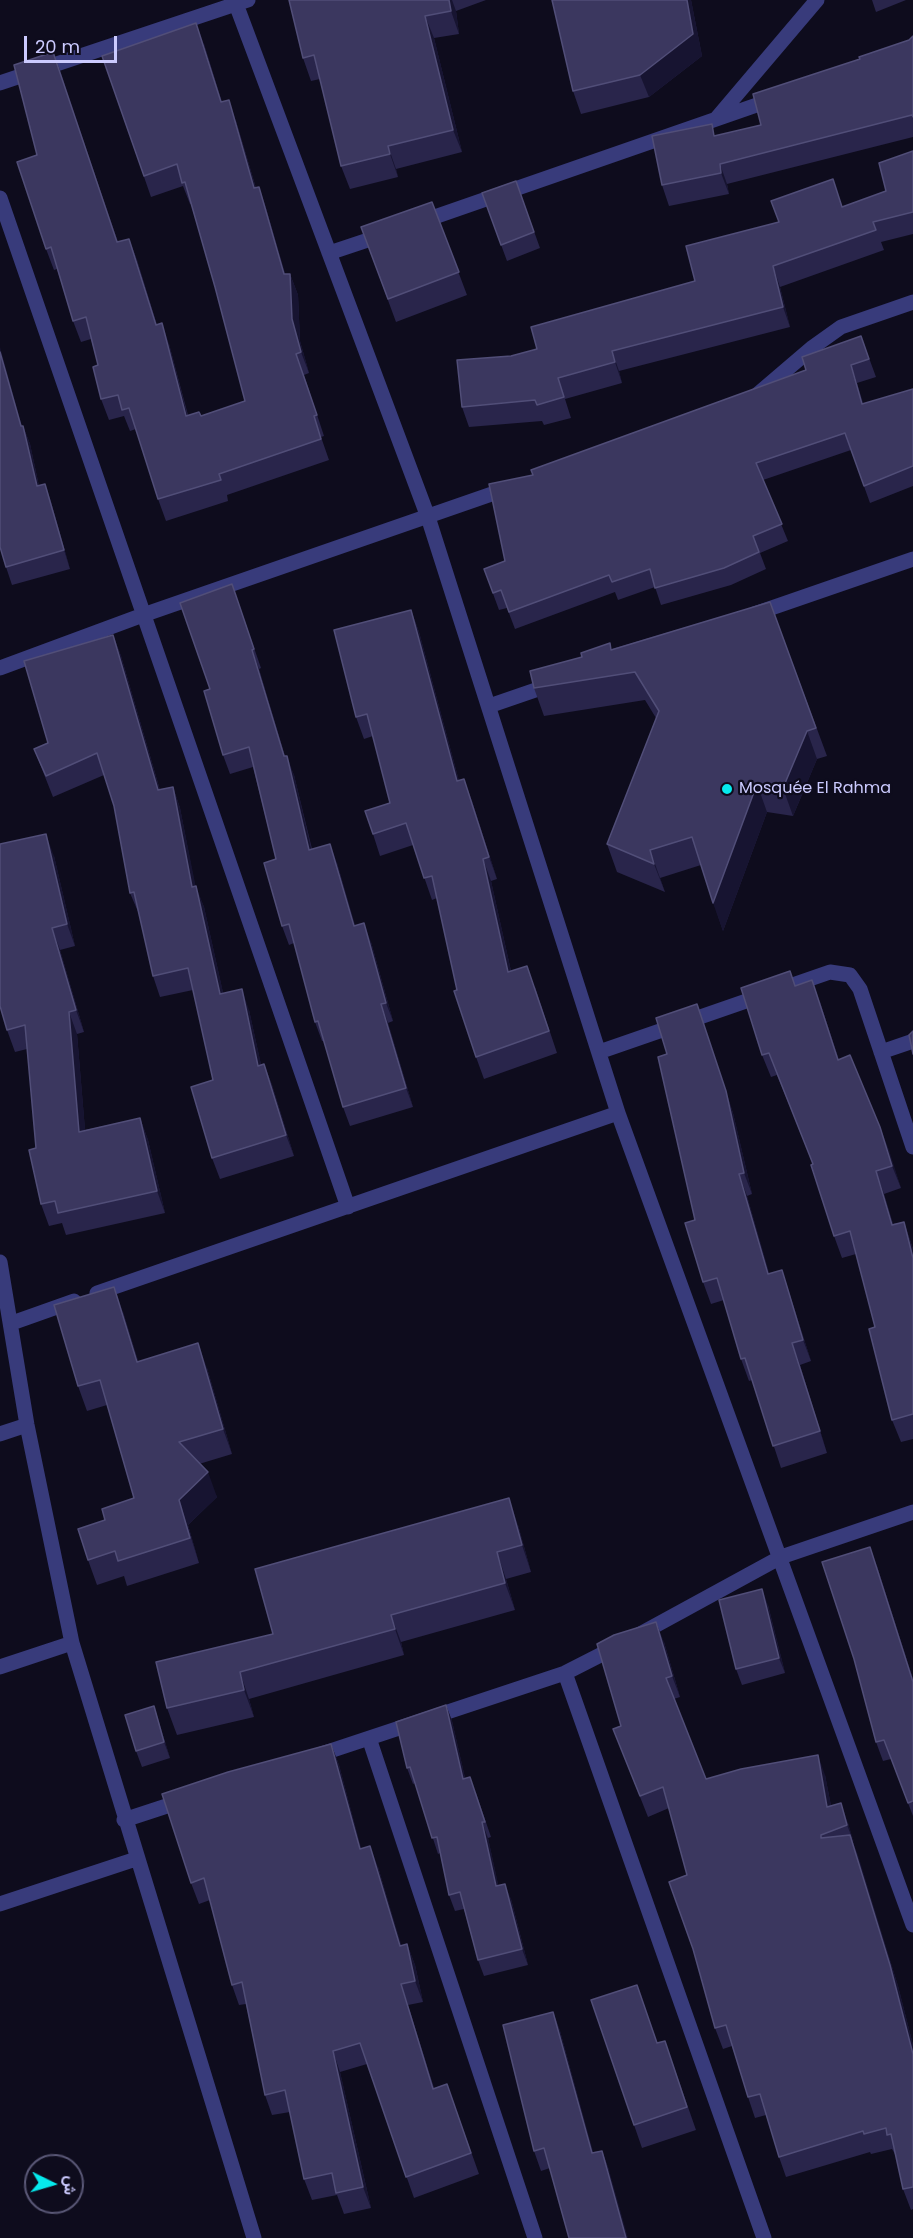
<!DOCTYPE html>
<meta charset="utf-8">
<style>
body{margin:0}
#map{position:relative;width:913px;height:2238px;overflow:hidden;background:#0e0c1d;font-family:Poppins,Vazirmatn,sans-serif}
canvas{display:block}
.north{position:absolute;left:24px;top:2154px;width:60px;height:60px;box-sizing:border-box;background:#0e0c1d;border:2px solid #5a5877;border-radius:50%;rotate:95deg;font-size:16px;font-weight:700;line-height:24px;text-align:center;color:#cbcafe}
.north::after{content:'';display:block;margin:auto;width:21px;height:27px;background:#06eaed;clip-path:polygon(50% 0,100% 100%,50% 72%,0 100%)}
.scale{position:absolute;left:24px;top:36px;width:93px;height:27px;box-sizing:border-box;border:3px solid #cbcafe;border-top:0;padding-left:8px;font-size:18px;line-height:21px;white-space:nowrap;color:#cbcafe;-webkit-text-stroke:4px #0e0c1d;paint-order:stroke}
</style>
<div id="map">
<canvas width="913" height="2238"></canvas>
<div class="north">ش</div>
<div class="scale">20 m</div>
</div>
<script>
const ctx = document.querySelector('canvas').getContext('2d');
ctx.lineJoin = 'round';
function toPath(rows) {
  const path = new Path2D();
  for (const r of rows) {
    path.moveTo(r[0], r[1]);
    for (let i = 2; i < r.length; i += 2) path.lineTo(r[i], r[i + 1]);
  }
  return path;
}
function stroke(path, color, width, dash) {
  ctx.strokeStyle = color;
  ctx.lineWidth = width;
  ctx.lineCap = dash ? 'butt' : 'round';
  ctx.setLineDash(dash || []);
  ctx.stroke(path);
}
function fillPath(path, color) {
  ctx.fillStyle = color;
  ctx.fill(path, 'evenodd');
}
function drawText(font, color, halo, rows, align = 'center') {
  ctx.font = font + ' Poppins,sans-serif';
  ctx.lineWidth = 4.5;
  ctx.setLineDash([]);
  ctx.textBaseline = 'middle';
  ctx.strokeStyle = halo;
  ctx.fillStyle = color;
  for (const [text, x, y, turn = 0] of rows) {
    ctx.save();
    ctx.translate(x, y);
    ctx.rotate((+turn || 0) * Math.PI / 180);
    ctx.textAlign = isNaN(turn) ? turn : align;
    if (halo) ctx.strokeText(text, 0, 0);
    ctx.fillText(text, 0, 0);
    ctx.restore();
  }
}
stroke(toPath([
 [236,4,428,517,618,1113,913,1925],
 [0,83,248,0],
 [716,119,817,0],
 [0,198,348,1207],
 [420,222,774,99],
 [329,253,386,234],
 [758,394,813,347,841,327,913,302],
 [754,614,913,559],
 [0,668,143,615,509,488],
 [489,706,553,684],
 [599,1052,830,972,850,975,860,989,913,1147],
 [881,1052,913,1041],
 [0,1262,27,1425,72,1643,254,2238],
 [97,1293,618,1113],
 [12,1323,74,1301],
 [0,1434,27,1425],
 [640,1634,781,1557,913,1512],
 [0,1667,72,1643],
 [565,1673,764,2238],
 [369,1738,535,2238],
 [315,1756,565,1673,616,1647],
 [124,1820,185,1800],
 [0,1904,136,1859]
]), '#383b7b', 15);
fillPath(toPath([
 [289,0,486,0,456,11,459,34,434,38,462,152,396,169,398,177,350,189,341,166,320,79,311,81,303,58],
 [552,0,691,0,702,56,649,97,581,114,573,91],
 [872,0,906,0,876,12],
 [913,36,913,137,727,184,729,194,669,206,662,185,716,136,761,125,860,59,909,40],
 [204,44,222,102,236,121,256,188,259,187,266,208,285,274,290,274,298,295,300,341,309,373,304,375,324,436,321,437,329,460,227,495,228,501,166,521,158,499,136,429,130,431,124,416,109,420,101,399,98,365,91,339,81,342,73,321,57,269,54,270,46,249,37,155,53,52,118,242,129,239,137,260,157,325,169,344,188,415,201,416,245,401,215,287,191,204,190,204,183,186,151,197,102,56],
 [913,151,913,234,881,242,884,250,780,287,790,327,619,371,622,383,565,399,571,418,544,425,542,421,469,427,462,407,511,356,537,349,695,281,843,207,886,191],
 [516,181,540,248,507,261,482,193],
 [432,202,467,295,396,322,361,227],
 [861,336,876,377,857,383,863,404,913,389,913,486,870,503,851,450,763,480,788,541,760,553,766,569,731,585,661,605,655,587,618,600,615,592,515,629,507,608,499,610,484,569,505,561,533,475,806,370],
 [22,426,23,426,30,444,39,486,45,484,51,502,70,569,12,585,6,567],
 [232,584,261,668,259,669,285,756,294,775,312,849,337,863,355,926,371,942,393,1021,388,1023,413,1107,350,1126,343,1107,324,1041,322,1041,315,1022,294,943,289,945,282,926,276,859,253,767,230,774,223,755,210,689],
 [770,602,827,756,817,759,793,816,767,812,723,931,701,865,660,878,665,892,617,872,607,844,656,718,645,700,544,716,534,688,612,649],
 [411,610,419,632,459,781,472,801,497,879,491,881,511,971,535,987,557,1053,484,1079,476,1057,457,990,437,898,432,900,413,845,380,856,373,834,390,803,373,736,364,739,356,717],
 [113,635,121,656,160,790,173,787,180,808,195,886,204,907,223,993,249,1010,261,1065,264,1064,272,1085,294,1156,220,1179,212,1158,213,1080,193,990,160,997,153,976,139,914,130,893,114,806,104,775,53,797,34,749,48,743],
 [54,856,75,946,60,950,84,1032,77,1034,85,1130,140,1118,148,1140,165,1213,66,1235,62,1223,49,1226,41,1204,27,1049,15,1052,7,1030],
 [795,985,820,1002,839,1060,880,1127,901,1188,884,1194,893,1224,904,1222,913,1249,913,1439,901,1442,892,1420,875,1327,856,1254,842,1258,834,1236,813,1164,777,1075,771,1077,762,1055],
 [697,1004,733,1113,752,1194,747,1196,769,1274,782,1270,789,1292,811,1361,800,1365,827,1453,781,1468,752,1380,749,1381,741,1359,724,1300,711,1304,703,1282,695,1220,667,1054],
 [123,1312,138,1361,207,1368,232,1454,199,1464,217,1497,188,1525,199,1563,127,1586,124,1576,97,1585,88,1560,105,1520,134,1498,107,1405,87,1411,78,1386],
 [518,1525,531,1572,506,1579,515,1610,401,1642,404,1655,249,1699,254,1717,177,1735,167,1708,273,1634],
 [877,1566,913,1679,913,1816,891,1759,883,1761,876,1742],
 [768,1605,785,1673,742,1685,736,1669],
 [664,1642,680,1697,674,1699,706,1779,825,1775,831,1806,848,1823,854,1846,898,1986,913,2045,913,2209,911,2210,903,2189,896,2156,892,2149,871,2154,870,2152,786,2177,779,2157,766,2115,755,2118,748,2097,732,2046,723,2049,715,2028,687,1875,669,1808,648,1817,613,1729,621,1726],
 [446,1705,452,1721,465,1778,476,1793,491,1837,488,1838,498,1885,511,1899,528,1965,484,1976,478,1960,464,1909,455,1911,449,1895,440,1853,438,1854,415,1783,413,1784,407,1768],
 [154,1706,170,1758,142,1767,136,1751],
 [331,1744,339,1765,361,1849,378,1867,401,1946,407,1944,415,1965,423,2002,408,2005,434,2088,447,2084,479,2174,414,2198,367,2064,340,2072,371,2208,344,2214,337,2195,312,2200,304,2179,290,2112,272,2115,265,2095,246,2004,239,2005,232,1985,210,1900,199,1904,191,1883],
 [637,1985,657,2043,665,2041,696,2130,642,2148,634,2125],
 [553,2012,560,2031,593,2153,602,2151,609,2170,550,2168,541,2171,534,2151]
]), '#29254b');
fillPath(toPath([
 [449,0,452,0,456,11,459,34,451,11],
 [687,0,691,0,702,56,649,97,640,75],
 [425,16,434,38,462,152,453,130],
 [196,23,204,44,228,123,221,102],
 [53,52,61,73,125,264,117,242],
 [229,100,236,121,262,209,254,188],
 [388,146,396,169,398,177,390,154],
 [720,164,727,184,729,194,721,173],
 [259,187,266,208,291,293,290,274,298,295,300,341,309,373,301,352,292,319,284,274],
 [129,239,137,260,163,346,156,325],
 [773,266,780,287,790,327,783,307],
 [162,323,169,344,193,437,186,416],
 [0,347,27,444,21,426,0,352],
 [612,351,619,371,622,383,615,362],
 [851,365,857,383,869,421,862,404],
 [23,426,30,444,43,505,37,486],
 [45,484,51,502,70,569,64,550],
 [411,610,419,632,465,803,457,781],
 [113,635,121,656,166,811,158,790],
 [252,650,259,669,290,775,284,756],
 [807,731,817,759,793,816,783,788],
 [287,756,294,775,316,869,309,850],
 [464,779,472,801,497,879,489,857],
 [757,784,767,812,723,931,713,903],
 [173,787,180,808,200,908,192,887],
 [46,834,54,856,75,946,67,924],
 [330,844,337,863,361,945,354,926],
 [650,850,665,892,654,864],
 [483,859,491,881,516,994,508,972],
 [196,886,204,907,228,1015,220,994],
 [364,923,371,942,393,1021,386,1003],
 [52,928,60,950,84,1032,76,1010],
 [812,980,820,1002,846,1082,838,1060],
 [242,989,249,1010,266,1087,258,1066],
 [381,1004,388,1023,413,1107,406,1088],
 [697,1004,733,1113,752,1194,744,1173],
 [69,1012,77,1034,87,1153,79,1132],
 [264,1064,272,1085,294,1156,286,1135],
 [140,1118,148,1140,165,1213,157,1191],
 [880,1127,889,1150,901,1188,892,1166],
 [876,1171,884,1194,900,1247,892,1225],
 [739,1174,747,1196,776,1296,768,1274],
 [904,1222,913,1249,913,1258],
 [782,1270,789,1292,811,1361,803,1340],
 [114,1287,123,1312,146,1386,137,1362],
 [198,1343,207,1368,232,1454,223,1429],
 [792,1343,800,1365,827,1453],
 [208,1472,217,1497,188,1525,199,1563,179,1500],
 [509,1498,518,1525,531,1572,522,1545],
 [870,1547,877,1566,913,1679,913,1682],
 [497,1552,506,1579,515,1610,505,1583],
 [762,1589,768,1605,785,1673,779,1658],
 [391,1615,401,1642,404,1655,395,1629],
 [656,1622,664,1642,680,1697,672,1676],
 [240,1672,249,1699,254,1717,244,1690],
 [446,1705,452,1721,469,1795,463,1779],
 [154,1706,159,1722,170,1758,164,1742],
 [331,1744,339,1765,367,1870,360,1849],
 [818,1755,825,1775,835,1827,827,1807],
 [841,1803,848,1823,855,1845,847,1825],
 [482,1822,488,1838,502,1902,496,1886],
 [850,1835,858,1855,898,1986,913,2045,913,2054],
 [370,1846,378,1867,408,1967,400,1946],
 [505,1884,511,1899,528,1965,522,1949],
 [407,1944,415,1965,423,2002,415,1981],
 [401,1984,408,2005,440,2110,433,2089],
 [553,2012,560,2031,599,2173,592,2153],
 [333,2051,340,2072,371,2208,363,2187],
 [602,2151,609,2170,628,2238,626,2238]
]), '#171431');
const building = toPath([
 [289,0,449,0,451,11,425,16,453,130,388,146,390,154,341,166,314,55,303,58,289,0],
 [552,0,687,0,693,34,640,75,573,91,552,0],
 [196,23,221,102,229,100,254,188,259,187,284,274,290,274,292,319,301,352,296,354,317,415,314,416,321,439,219,474,221,480,158,499,129,408,122,410,118,395,101,399,93,367,98,365,86,317,73,321,51,247,46,249,17,162,37,155,14,65,53,52,117,242,129,239,156,325,162,323,186,416,199,412,201,416,245,401,215,287,185,182,182,183,177,164,144,176,102,56,196,23],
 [913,36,913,117,912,115,720,164,721,173,662,185,652,136,712,124,714,136,761,125,753,94,860,59,859,57,909,40,913,36],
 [913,151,913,212,873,222,876,230,773,266,783,307,612,351,615,362,558,378,564,397,537,405,535,400,462,407,457,360,511,356,537,349,531,327,695,281,686,246,779,222,771,201,833,179,842,207,886,191,879,163,913,151],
 [516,181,534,232,501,245,482,193,516,181],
 [432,202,459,272,388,299,361,227,432,202],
 [861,336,869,359,851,365,862,404,913,389,913,466,864,486,845,433,756,463,782,524,753,536,759,552,724,568,655,588,650,569,612,582,609,575,509,612,501,590,493,593,484,569,505,561,489,484,533,475,531,470,806,370,802,357,861,336],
 [0,352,21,426,23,426,37,486,45,484,64,550,6,567,0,547,0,352],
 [232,584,254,649,252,650,284,756,287,756,309,850,330,844,354,926,364,923,386,1003,381,1004,406,1088,343,1107,318,1021,315,1022,289,924,282,926,264,863,276,859,249,747,223,755,204,691,210,689,180,603,232,584],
 [770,602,816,728,807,731,783,788,757,784,713,903,692,837,650,850,654,864,607,844,659,711,635,672,534,688,530,671,582,657,581,653,610,643,611,650,770,602],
 [411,610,457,781,464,779,489,857,483,859,508,972,527,966,549,1031,476,1057,454,991,457,990,432,876,424,878,406,823,373,834,365,811,390,803,367,714,356,717,334,630,411,610],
 [113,635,158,790,173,787,192,887,196,886,220,994,242,989,258,1066,264,1064,286,1135,212,1158,191,1087,213,1080,188,968,153,976,134,892,130,893,114,806,97,753,46,776,34,749,48,743,24,661,113,635],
 [46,834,67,924,52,928,76,1010,69,1012,79,1132,140,1118,157,1191,58,1213,55,1201,41,1204,29,1150,36,1148,25,1025,7,1030,0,1006,0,844,46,834],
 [790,971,795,986,812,980,838,1060,850,1055,880,1127,892,1166,876,1171,892,1225,904,1222,913,1258,913,1414,892,1420,869,1329,875,1327,850,1231,834,1236,811,1165,813,1164,769,1053,762,1055,741,988,790,971],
 [697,1004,726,1091,744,1173,739,1174,768,1274,782,1270,803,1340,792,1343,820,1431,773,1446,745,1358,741,1359,717,1278,703,1282,685,1223,695,1220,658,1057,667,1054,656,1018,697,1004],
 [913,1031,913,1054,909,1035,913,1031],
 [114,1287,137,1362,198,1343,223,1429,179,1442,208,1472,179,1500,190,1538,118,1561,115,1551,88,1560,78,1529,105,1520,102,1509,134,1498,100,1380,78,1386,54,1305,114,1287],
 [509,1498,522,1545,497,1552,505,1583,391,1615,395,1629,240,1672,244,1690,167,1708,156,1662,273,1634,255,1569,509,1498],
 [870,1547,913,1682,913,1801,908,1803,884,1740,876,1742,854,1659,822,1562,870,1547],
 [762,1589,779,1658,736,1669,719,1600,762,1589],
 [656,1622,672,1676,666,1678,706,1779,741,1769,818,1755,827,1807,841,1803,847,1825,821,1835,821,1838,850,1835,890,1965,913,2054,913,2187,903,2189,891,2134,887,2135,886,2128,864,2134,863,2131,779,2157,760,2094,748,2097,726,2025,715,2028,693,1949,669,1882,687,1875,663,1787,640,1796,613,1729,621,1726,597,1644,614,1635,656,1622],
 [446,1705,463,1779,470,1777,485,1822,482,1822,496,1886,505,1884,522,1949,478,1960,460,1892,449,1895,437,1837,432,1838,410,1767,407,1768,396,1722,446,1705],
 [154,1706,164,1742,136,1751,125,1715,154,1706],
 [331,1744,360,1849,370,1846,400,1946,407,1944,415,1981,401,1984,433,2089,447,2084,471,2153,406,2177,360,2043,333,2051,363,2187,336,2193,332,2173,304,2179,285,2090,265,2095,242,1982,232,1985,204,1878,191,1883,162,1794,228,1772,331,1744],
 [637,1985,657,2043,665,2041,687,2107,634,2125,591,2000,637,1985],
 [553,2012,592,2153,602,2151,626,2238,569,2238,544,2148,534,2151,503,2025,553,2012]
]);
fillPath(building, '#3b375f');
stroke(building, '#514e78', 1.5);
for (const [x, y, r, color] of [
 [727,789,6,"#06eaed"]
]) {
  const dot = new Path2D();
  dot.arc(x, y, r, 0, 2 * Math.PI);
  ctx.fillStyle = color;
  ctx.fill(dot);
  stroke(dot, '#0e0c1d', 2);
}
drawText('16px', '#cbcafe', '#0e0c1d', [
 ["Mosquée El Rahma",739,789]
], 'left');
</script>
